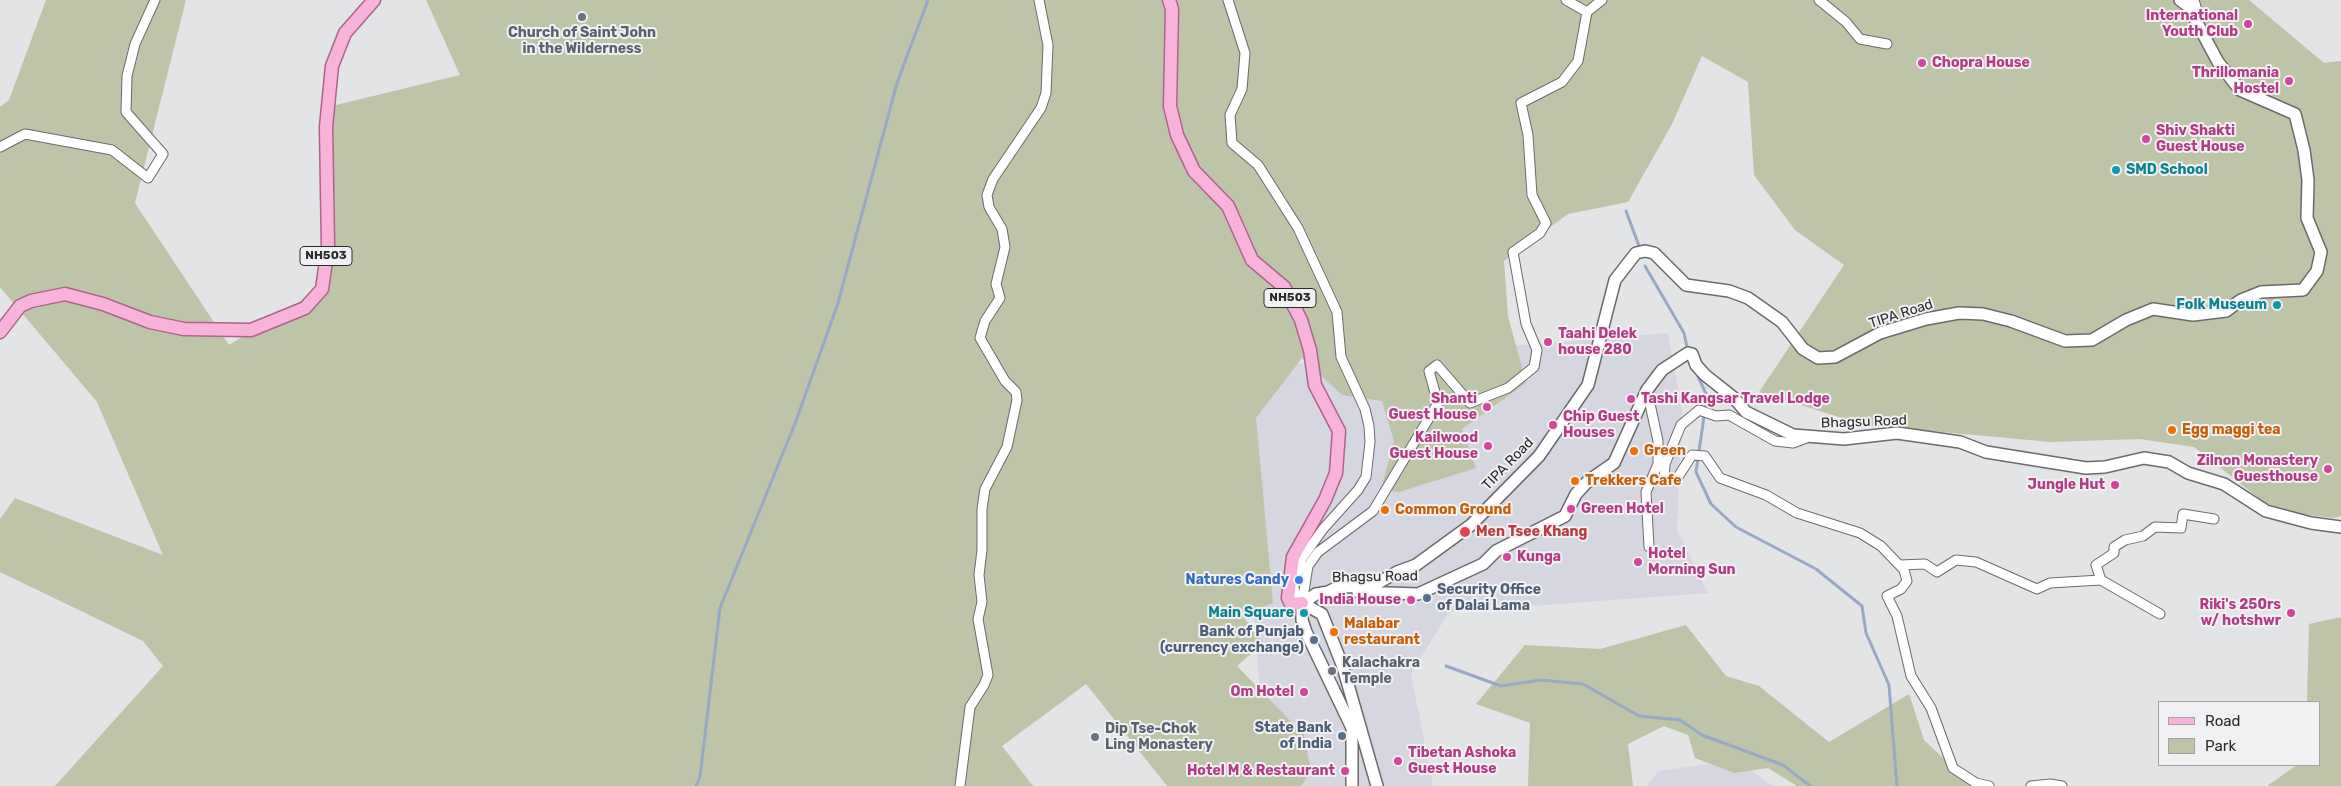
<!DOCTYPE html>
<style>
body{margin:0}
#map{position:relative;width:2341px;height:786px;overflow:hidden;background:#e3e4e6;font-family:Rubik,sans-serif}
canvas{display:block}
.legend{position:absolute;left:2158px;top:701px;width:162px;height:65px;box-sizing:border-box;background:#f1f1f3;border:1px solid #a2a2a3;margin:0;padding:6px 9px;list-style:none;font-size:15px;color:#2b2b2b}
.legend li{display:flex;align-items:center;gap:10px;height:25px}
.legend b{width:25px;border:1px solid #a2a2a3}
</style>
<div id="map">
<canvas width="2341" height="786"></canvas>
<ul class="legend">
<li><b style="height:6px;background:#f8b3da"></b>Road</li>
<li><b style="height:14px;background:#bdc4a7"></b>Park</li>
</ul>
</div>
<script>
const ctx = document.querySelector('canvas').getContext('2d');
ctx.lineJoin = 'round';
function fillPath(path, color) {
  ctx.fillStyle = color;
  ctx.fill(path, 'evenodd');
}
function toPath(rows) {
  const path = new Path2D();
  for (const r of rows) {
    path.moveTo(r[0], r[1]);
    for (let i = 2; i < r.length; i += 2) path.lineTo(r[i], r[i + 1]);
  }
  return path;
}
function stroke(path, color, width, dash) {
  ctx.strokeStyle = color;
  ctx.lineWidth = width;
  ctx.lineCap = dash ? 'butt' : 'round';
  ctx.setLineDash(dash || []);
  ctx.stroke(path);
}
function drawText(font, color, halo, rows, align = 'center') {
  ctx.font = font + ' Rubik,sans-serif';
  ctx.lineWidth = 4;
  ctx.setLineDash([]);
  ctx.textBaseline = 'middle';
  ctx.strokeStyle = halo;
  ctx.fillStyle = color;
  for (const [text, x, y, turn = 0] of rows) {
    ctx.save();
    ctx.translate(x, y);
    ctx.rotate((+turn || 0) * Math.PI / 180);
    ctx.textAlign = isNaN(turn) ? turn : align;
    if (halo) ctx.strokeText(text, 0, 0);
    ctx.fillText(text, 0, 0);
    ctx.restore();
  }
}
fillPath(toPath([
 [1668,333,1682,411,1677,530,1708,593,1449,612,1411,674,1433,786,1267,786,1236,369],
 [1737,760,1772,786,1647,786,1658,771]
]), '#d5d6df');
fillPath(toPath([
 [46,0,186,0,135,203,229,345,312,294,334,260,332,106,460,75,426,0,2249,0,2324,63,2341,61,2341,516,2333,518,2301,514,2265,503,2194,447,2140,439,2051,442,1864,425,1759,392,1844,265,1795,230,1754,175,1748,82,1702,56,1672,124,1628,202,1568,214,1504,261,1508,316,1526,383,1462,429,1476,468,1399,492,1381,489,1394,441,1382,401,1342,395,1302,358,1256,418,1273,603,1242,615,1263,643,1237,666,1304,735,1311,772,1301,786,1167,786,1086,684,1002,746,1033,786,55,786,163,666,143,641,0,572,0,519,15,498,163,555,97,402,0,287,0,107,9,100],
 [2341,617,2341,786,2267,786,2297,765,2320,765,2320,702,2307,702,2309,624],
 [1686,625,1726,676,1759,686,1829,742,1909,694,1924,740,1973,786,1797,786,1768,768,1734,773,1695,758,1688,735,1664,726,1628,744,1633,786,1528,786,1530,723,1476,704,1525,645,1600,649]
]), '#bdc4a7');
stroke(toPath([
 [1626,211,1639,246],
 [1645,266,1684,333,1687,347],
 [1695,370,1707,396,1696,472,1711,504,1736,527,1816,569,1862,606,1866,633,1889,685,1897,786],
 [1446,666,1501,686,1541,680,1583,684,1639,716,1680,720,1702,735,1783,765,1810,786],
 [696,786,700,777,720,608,796,421,838,303,897,83,928,0]
]), '#98a9c4', 3);
const street = toPath([
 [1228,0,1245,53,1242,89,1230,115,1232,143,1258,165,1298,228,1337,312,1341,357,1365,409,1369,426,1370,442,1366,477,1358,490,1323,529,1301,560,1294,586,1296,601,1302,603,1308,566,1318,552,1373,511,1438,403,1429,371,1437,365,1470,403,1508,388,1534,367,1537,350,1526,324,1513,252,1540,233,1546,223,1532,195,1528,135,1521,103,1562,82,1578,61,1587,12],
 [1566,0,1587,12],
 [1819,0,1846,22,1860,39,1887,44],
 [2194,0,2198,14,2197,24],
 [1587,12,1602,0],
 [0,147,25,134,112,150,148,178,163,154,126,112,127,76,135,44,155,0],
 [1647,390,1658,441,1658,464,1646,492,1649,547],
 [1806,438,1793,443,1775,441,1729,415,1716,416,1699,410,1681,425,1665,464,1664,480,1676,480,1692,455,1705,456,1720,478,1766,495,1797,513,1860,533,1881,546,1904,570,1907,581,1901,589,1887,596,1897,616,1911,676,1931,708,1953,768,1976,783,1989,786],
 [1900,565,1925,564,1937,572,1956,560,1976,562,2037,589,2050,583,2101,580,2096,565,2114,553,2114,547,2125,540,2143,536,2155,527,2181,528,2183,514,2214,519],
 [2101,580,2160,614],
 [960,786,970,707,984,685,988,675,978,619,982,602,979,575,982,550,982,509,985,489,1007,447,1017,400,1016,392,1005,381,980,338,985,321,1000,298,996,284,1005,247,1002,229,989,207,987,195,993,179,1041,108,1046,93,1048,45,1039,0],
 [2031,786,2050,784,2062,786]
]);
const secondary = toPath([
 [1328,592,1338,587,1373,586,1397,572,1416,565,1471,525,1539,456,1588,385,1615,280,1636,253,1645,251,1654,253,1686,285,1729,291,1748,298,1782,322,1803,349,1818,358,1835,357,1880,333,1926,319,1959,313,1983,314,2011,321,2065,341,2092,340,2126,320,2153,309,2193,315,2226,311,2241,300,2261,292,2303,290,2317,271,2321,252,2307,218,2308,180,2304,150,2295,114,2240,90,2218,62,2188,6,2180,0],
 [1358,592,1418,594,1483,564,1496,551,1565,516,1576,494,1588,481,1614,463,1647,390,1662,370,1688,353,1692,354,1696,365,1705,375,1734,398,1746,412,1793,435,1844,439,1897,433,1960,442,1986,452,2086,468,2105,467,2144,458,2169,462,2188,473,2224,484,2266,511,2311,523,2341,527],
 [1302,603,1316,594,1335,591],
 [1302,603,1322,614,1343,667,1377,786],
 [1302,603,1302,620,1306,632,1352,728,1352,786]
]);
const primary = toPath([
 [1169,0,1172,9,1170,106,1177,135,1194,171,1228,206,1252,260,1284,287,1301,320,1310,350,1315,385,1339,431,1336,473,1325,500,1293,557,1288,598,1291,604,1302,603],
 [0,332,20,306,31,301,65,294,103,304,150,322,184,329,251,330,305,308,322,289,328,247,326,127,332,66,345,33,374,0]
]);
stroke(street, '#6b6b6d', 11);
stroke(secondary, '#6b6b6d', 14);
stroke(primary, '#ae638d', 15);
stroke(street, '#fff', 9);
stroke(secondary, '#fff', 11);
stroke(primary, '#f8b3da', 12);
for (const [x, y, r, color] of [
 [582,17,5,"#6b7280"],
 [2248,24,5,"#d1479c"],
 [1922,63,5,"#d1479c"],
 [2289,81,5,"#d1479c"],
 [2146,139,5,"#d1479c"],
 [2116,170,5,"#0f9aa8"],
 [2277,305,5,"#0f9aa8"],
 [1548,342,5,"#d1479c"],
 [1631,399,5,"#d1479c"],
 [1487,407,5,"#d1479c"],
 [1553,425,5,"#d1479c"],
 [2172,430,5,"#e8710a"],
 [1488,446,5,"#d1479c"],
 [1634,451,5,"#e8710a"],
 [2328,469,5,"#d1479c"],
 [1575,481,5,"#e8710a"],
 [2115,485,5,"#d1479c"],
 [1571,509,5,"#d1479c"],
 [1385,510,5,"#e8710a"],
 [1465,532,6,"#e0444e"],
 [1507,557,5,"#d1479c"],
 [1638,562,5,"#d1479c"],
 [1299,580,5,"#3f7fe0"],
 [1427,598,5,"#5c6f8a"],
 [1411,600,5,"#d1479c"],
 [1304,613,5,"#0f9aa8"],
 [2291,613,5,"#d1479c"],
 [1334,632,5,"#e8710a"],
 [1314,640,5,"#5c6f8a"],
 [1332,671,5,"#6b7280"],
 [1304,692,5,"#d1479c"],
 [1342,736,5,"#5c6f8a"],
 [1095,737,5,"#6b7280"],
 [1398,761,5,"#d1479c"],
 [1345,771,5,"#d1479c"]
]) {
  const dot = new Path2D();
  dot.arc(x, y, r, 0, 2 * Math.PI);
  ctx.fillStyle = color;
  ctx.fill(dot);
  stroke(dot, '#f1f1f3', 2);
}
for (const [x, y, w] of [
 [326,256,52],
 [1290,298,52]
]) {
  const box = new Path2D();
  box.roundRect(x - w / 2, y - 9.5, w, 19, 4);
  ctx.fillStyle = '#f1f1f3';
  ctx.fill(box);
  stroke(box, '#2b2b2b', 1);
}
drawText('bold 12px', '#2b2b2b', null, [
 ["NH503",326,256],
 ["NH503",1290,298]
]);
drawText('bold 14px', '#b23c85', '#f1f1f3', [
 ["International",2238,16],
 ["Youth Club",2238,32],
 ["Chopra House",1932,63,"left"],
 ["Thrillomania",2279,73],
 ["Hostel",2279,89],
 ["Shiv Shakti",2156,131,"left"],
 ["Guest House",2156,147,"left"],
 ["Taahi Delek",1558,334,"left"],
 ["house 280",1558,350,"left"],
 ["Shanti",1477,399],
 ["Guest House",1477,415],
 ["Tashi Kangsar Travel Lodge",1641,399,"left"],
 ["Chip Guest",1563,417,"left"],
 ["Houses",1563,433,"left"],
 ["Kailwood",1478,438],
 ["Guest House",1478,454],
 ["Zilnon Monastery",2318,461],
 ["Guesthouse",2318,477],
 ["Jungle Hut",2105,485],
 ["Green Hotel",1581,509,"left"],
 ["Hotel",1648,554,"left"],
 ["Morning Sun",1648,570,"left"],
 ["Kunga",1517,557,"left"],
 ["India House",1401,600],
 ["Riki's 250rs",2281,605],
 ["w/ hotshwr",2281,621],
 ["Om Hotel",1294,692],
 ["Tibetan Ashoka",1408,753,"left"],
 ["Guest House",1408,769,"left"],
 ["Hotel M & Restaurant",1335,771]
], 'right');
drawText('bold 14px', '#5b616d', '#f1f1f3', [
 ["Church of Saint John",582,33,"center"],
 ["in the Wilderness",582,49,"center"],
 ["Kalachakra",1342,663],
 ["Temple",1342,679],
 ["Dip Tse-Chok",1105,729],
 ["Ling Monastery",1105,745]
], 'left');
drawText('bold 14px', '#0d838f', '#f1f1f3', [
 ["SMD School",2126,170,"left"],
 ["Folk Museum",2267,305],
 ["Main Square",1294,613]
], 'right');
drawText('14px', '#2b2b2b', '#f1f1f3', [
 ["TIPA Road",1901,314,-18],
 ["Bhagsu Road",1864,422,-2],
 ["TIPA Road",1508,464,-46],
 ["Bhagsu Road",1375,577,-1]
]);
drawText('bold 14px', '#c56008', '#f1f1f3', [
 ["Egg maggi tea",2182,430],
 ["Green",1644,451],
 ["Trekkers Cafe",1585,481],
 ["Common Ground",1395,510],
 ["Malabar",1344,624],
 ["restaurant",1344,640]
], 'left');
drawText('bold 14px', '#be3a42', '#f1f1f3', [
 ["Men Tsee Khang",1476,532]
], 'left');
drawText('bold 14px', '#366cbe', '#f1f1f3', [
 ["Natures Candy",1289,580]
], 'right');
drawText('bold 14px', '#4e5e75', '#f1f1f3', [
 ["Security Office",1437,590,"left"],
 ["of Dalai Lama",1437,606,"left"],
 ["Bank of Punjab",1304,632],
 ["(currency exchange)",1304,648],
 ["State Bank",1332,728],
 ["of India",1332,744]
], 'right');
</script>
